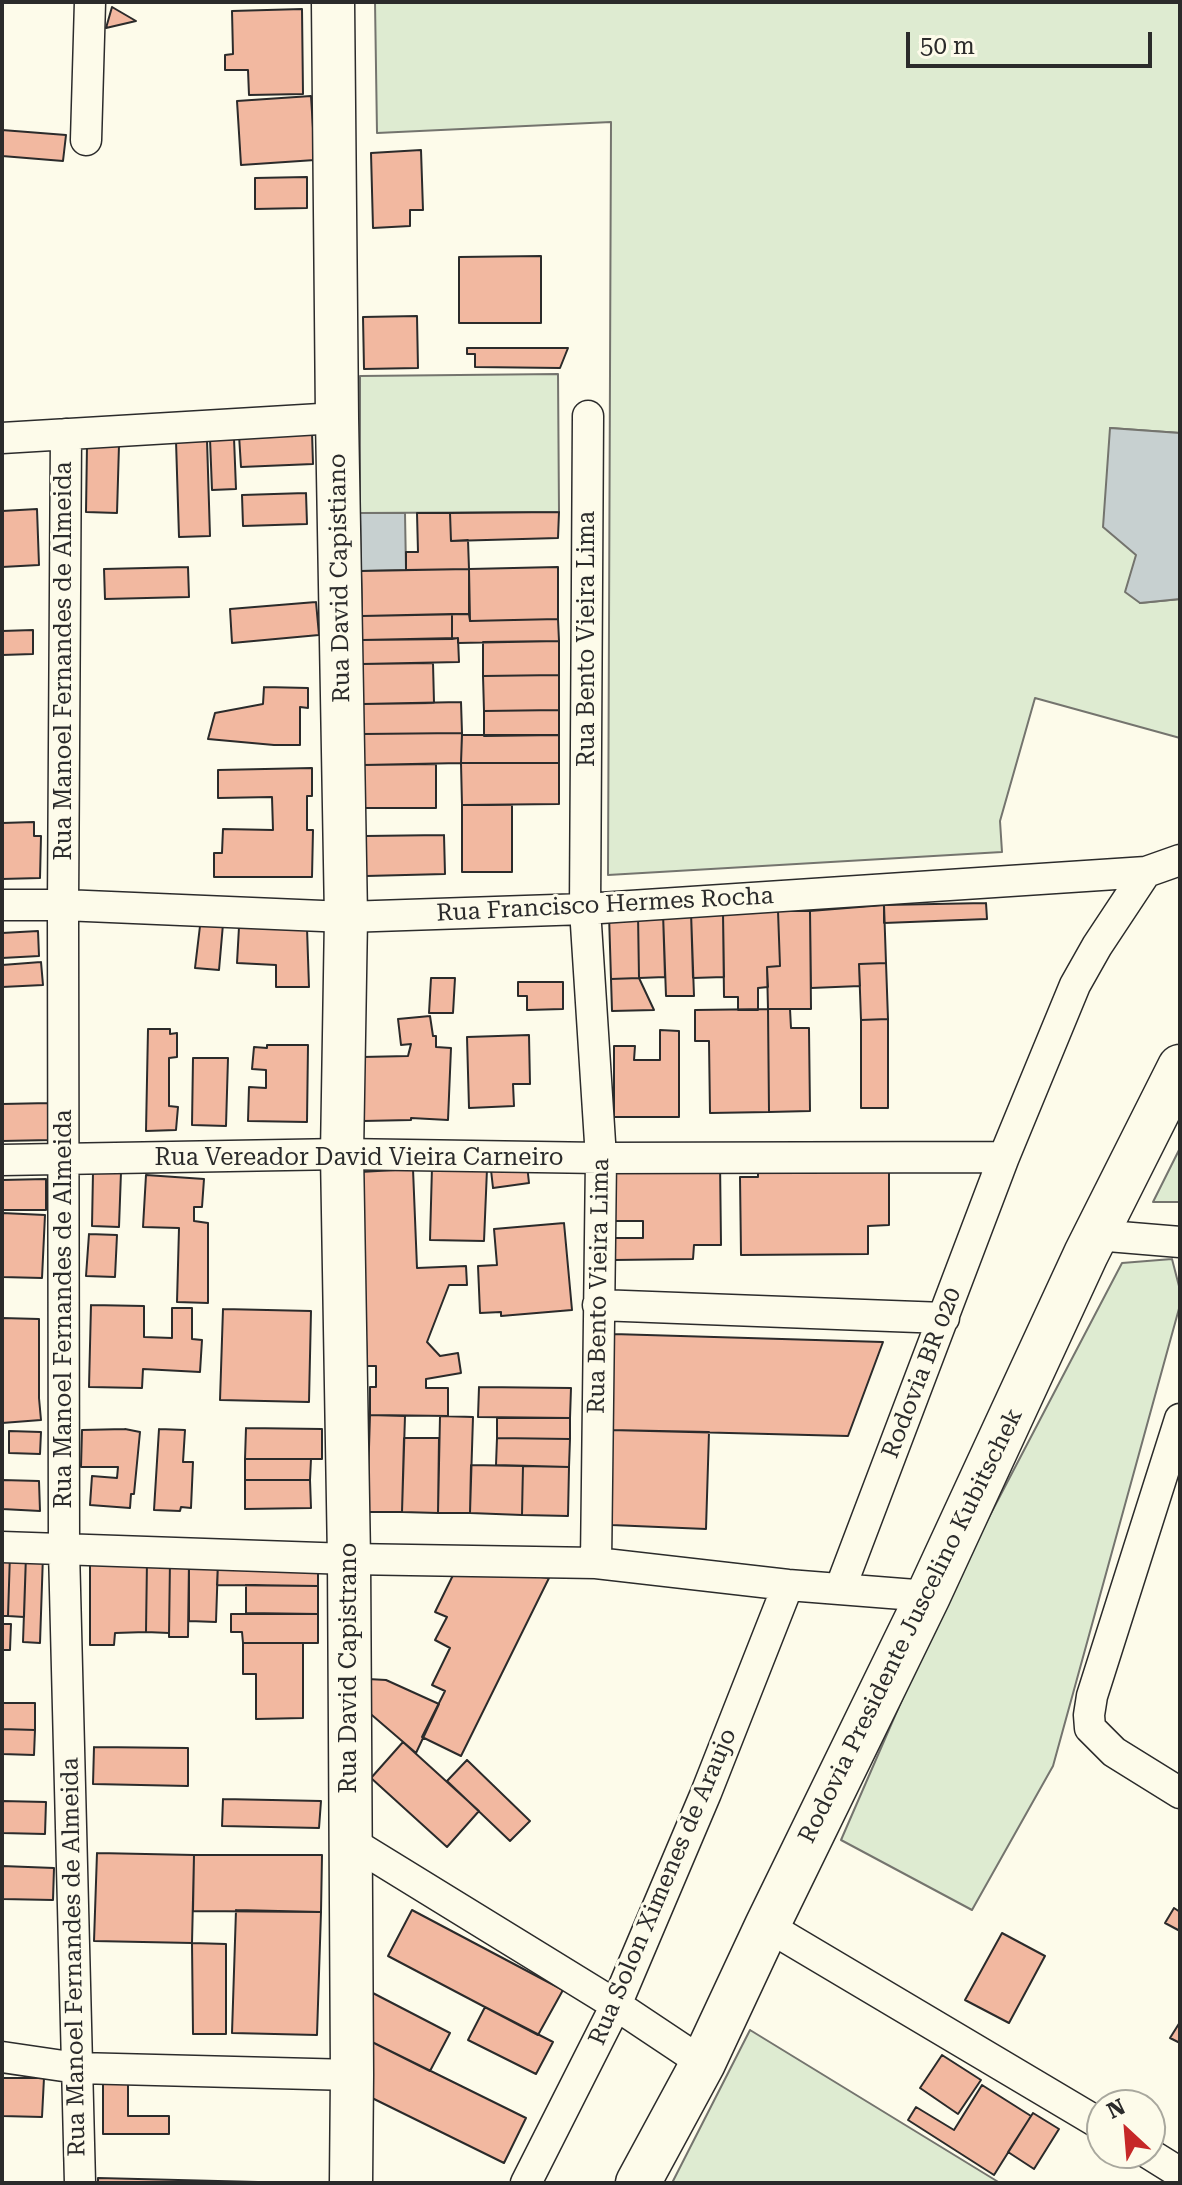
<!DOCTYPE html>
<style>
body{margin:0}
#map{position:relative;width:1182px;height:2185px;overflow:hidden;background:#fdfbea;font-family:"Roboto Serif",serif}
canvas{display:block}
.frame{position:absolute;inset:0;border:4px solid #2b2b2b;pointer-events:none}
.north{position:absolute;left:1086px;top:2089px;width:80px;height:80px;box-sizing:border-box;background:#fdfbea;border:2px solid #a9a89e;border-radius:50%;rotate:334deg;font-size:22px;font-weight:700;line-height:32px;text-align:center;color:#2b2b2b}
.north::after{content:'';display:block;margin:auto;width:28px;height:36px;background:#c62828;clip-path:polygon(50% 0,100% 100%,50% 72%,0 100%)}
.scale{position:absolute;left:906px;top:32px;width:246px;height:36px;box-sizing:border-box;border:4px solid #2b2b2b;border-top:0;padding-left:10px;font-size:24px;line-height:28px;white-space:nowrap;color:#2b2b2b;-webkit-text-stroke:6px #fdfbea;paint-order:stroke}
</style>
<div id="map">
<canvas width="1182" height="2185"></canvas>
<div class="frame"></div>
<div class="north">N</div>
<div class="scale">50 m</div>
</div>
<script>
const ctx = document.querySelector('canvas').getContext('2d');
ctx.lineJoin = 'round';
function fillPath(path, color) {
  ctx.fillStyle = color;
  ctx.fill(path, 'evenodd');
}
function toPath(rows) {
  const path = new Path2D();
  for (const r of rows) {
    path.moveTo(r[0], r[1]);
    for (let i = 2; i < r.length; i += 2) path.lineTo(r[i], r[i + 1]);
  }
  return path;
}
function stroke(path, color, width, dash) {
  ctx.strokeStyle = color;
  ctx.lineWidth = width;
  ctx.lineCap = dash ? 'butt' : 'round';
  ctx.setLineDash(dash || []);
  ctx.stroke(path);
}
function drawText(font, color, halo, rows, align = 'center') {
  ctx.font = font + ' "Roboto Serif",serif';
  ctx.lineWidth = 6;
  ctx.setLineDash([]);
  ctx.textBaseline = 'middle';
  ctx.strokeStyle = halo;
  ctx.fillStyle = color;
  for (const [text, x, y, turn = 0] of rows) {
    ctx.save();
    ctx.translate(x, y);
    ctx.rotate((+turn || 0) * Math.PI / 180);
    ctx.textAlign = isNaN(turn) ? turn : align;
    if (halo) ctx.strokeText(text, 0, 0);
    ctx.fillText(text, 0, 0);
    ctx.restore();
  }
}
const green = toPath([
 [375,2,1180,2,1180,433,1110,428,1136,555,1140,603,1180,599,1180,738,1035,698,1000,821,1002,852,608,875,611,122,377,133,375,2],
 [558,374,559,512,360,513,360,376,558,374],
 [1180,1148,1180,1202,1153,1202,1180,1148],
 [1172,1259,1180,1290,1180,1305,1053,1766,972,1910,841,1840,944,1603,1122,1263,1172,1259],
 [750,2030,1000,2183,672,2183,750,2030]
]);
fillPath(green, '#deebd1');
stroke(green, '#74746e', 2);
const water = toPath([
 [1110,428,1180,433,1180,599,1140,603,1125,592,1136,555,1103,527,1110,428],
 [405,513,406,570,361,571,360,513,405,513]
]);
fillPath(water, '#c7d0d0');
stroke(water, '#74746e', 2);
const building = toPath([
 [112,7,136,21,106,28,112,7],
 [302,9,303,94,249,95,248,70,225,70,225,55,233,54,232,11,302,9],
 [311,96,315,160,241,165,237,101,311,96],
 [2,130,66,135,63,161,2,156,2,130],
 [421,150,423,210,410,210,410,226,373,228,371,153,421,150],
 [307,177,307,208,255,209,255,178,307,177],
 [541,256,541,323,459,323,459,257,541,256],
 [417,316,418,368,364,369,363,317,417,316],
 [467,348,568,348,560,368,475,367,475,354,467,354,467,348],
 [312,432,313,464,241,467,239,435,312,432],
 [234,438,236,489,212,490,210,439,234,438],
 [207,440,210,536,179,537,176,441,207,440],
 [87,445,119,445,117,513,86,512,87,445],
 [306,493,307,524,243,526,242,495,306,493],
 [37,509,39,565,2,567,2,511,37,509],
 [559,512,558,538,451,541,450,513,559,512],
 [417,513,450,513,451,541,468,540,469,569,406,570,406,552,418,552,417,513],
 [188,567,189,597,105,599,104,569,188,567],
 [558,567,558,619,470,621,469,569,558,567],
 [469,569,469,614,362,616,361,571,469,569],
 [316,602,319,635,232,643,230,609,316,602],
 [452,614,452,639,362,640,362,616,452,614],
 [452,614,469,614,470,621,558,619,559,641,458,643,458,638,452,639,452,614],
 [33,630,33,654,2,655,2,631,33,630],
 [458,638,459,662,362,664,362,640,458,638],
 [559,641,559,675,483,676,483,642,559,641],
 [433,663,434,703,363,704,362,664,433,663],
 [559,675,559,710,484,711,483,676,559,675],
 [264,687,308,688,308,708,300,707,300,745,274,745,208,739,215,713,263,704,264,687],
 [461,702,462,733,363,734,363,704,461,702],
 [559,710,559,735,484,736,484,711,559,710],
 [462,733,461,763,363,765,363,734,462,733],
 [462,735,559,735,559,763,461,763,462,735],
 [461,763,559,763,559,804,462,805,461,763],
 [436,764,436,808,363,808,363,765,436,764],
 [312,768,312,796,307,796,307,830,313,830,312,877,214,877,214,853,222,853,223,829,273,830,272,797,218,798,218,770,312,768],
 [462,805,512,805,512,872,462,872,462,805],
 [34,822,34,836,41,836,40,878,2,879,2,823,34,822],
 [444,835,445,874,366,876,365,836,444,835],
 [986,903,987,919,884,923,884,905,986,903],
 [884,905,886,963,859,964,860,986,811,988,810,911,884,905],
 [778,911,780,966,767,967,768,987,758,988,758,1010,738,1010,738,997,724,997,723,913,778,911],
 [778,911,810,911,811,1009,768,1009,767,967,780,966,778,911],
 [691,912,723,913,724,977,693,978,691,912],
 [691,912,694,996,666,996,663,913,691,912],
 [663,913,665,977,639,978,638,914,663,913],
 [638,914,639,978,611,979,609,915,638,914],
 [223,924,219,970,195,968,200,926,223,924],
 [239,927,307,928,309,987,276,987,276,965,237,963,239,927],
 [38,931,39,956,2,958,2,933,38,931],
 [41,962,43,985,2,987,2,965,41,962],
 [886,963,888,1019,861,1020,859,964,886,963],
 [431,978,455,978,453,1013,429,1013,431,978],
 [639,978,654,1010,612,1011,611,979,639,978],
 [518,982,563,982,563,1009,527,1010,527,996,518,996,518,982],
 [768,1009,769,1112,710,1113,709,1041,695,1041,695,1010,768,1009],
 [768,1009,790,1009,791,1028,809,1028,810,1111,769,1112,768,1009],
 [430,1016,433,1036,436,1036,436,1047,451,1048,448,1120,411,1118,411,1120,363,1121,362,1057,408,1056,411,1044,401,1045,398,1019,430,1016],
 [888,1019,888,1108,861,1108,861,1020,888,1019],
 [148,1029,170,1029,170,1034,177,1033,177,1057,169,1058,169,1106,178,1107,176,1130,146,1131,148,1029],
 [660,1030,679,1031,679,1117,614,1117,614,1046,635,1046,634,1060,660,1060,660,1030],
 [529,1035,530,1084,513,1084,514,1106,469,1108,467,1037,529,1035],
 [267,1045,308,1045,307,1122,248,1121,249,1087,266,1088,266,1070,252,1069,254,1047,267,1048,267,1045],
 [193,1058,228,1058,226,1126,192,1125,193,1058],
 [50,1103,51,1140,2,1141,2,1104,50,1103],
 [720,1161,721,1245,694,1245,693,1259,614,1260,614,1238,643,1238,643,1221,613,1221,612,1163,720,1161],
 [889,1161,889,1225,868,1226,868,1254,741,1255,740,1177,758,1177,758,1162,889,1161],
 [527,1165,529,1183,493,1188,491,1170,527,1165],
 [432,1167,487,1169,484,1241,430,1240,432,1167],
 [413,1169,417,1268,466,1266,467,1285,449,1285,427,1342,440,1356,458,1353,461,1373,426,1379,426,1388,448,1388,448,1416,370,1415,370,1387,376,1387,376,1366,367,1366,360,1172,413,1169],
 [93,1172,121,1172,119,1227,92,1226,93,1172],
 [146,1175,204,1179,202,1207,194,1207,194,1221,208,1223,208,1303,177,1302,179,1228,143,1227,146,1175],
 [46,1179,46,1210,2,1210,2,1180,46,1179],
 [2,1213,45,1215,42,1278,2,1277,2,1213],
 [564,1223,572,1310,501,1316,501,1312,480,1313,478,1266,497,1265,494,1229,564,1223],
 [89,1234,117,1235,115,1277,86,1276,89,1234],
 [91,1305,144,1306,144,1337,172,1338,172,1308,192,1308,192,1339,202,1340,200,1372,143,1369,142,1388,89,1387,91,1305],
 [223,1309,311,1311,309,1402,220,1400,223,1309],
 [2,1318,39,1319,39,1398,41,1420,2,1423,2,1318],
 [613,1334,883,1342,848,1436,610,1430,613,1334],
 [479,1387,571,1388,570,1418,478,1417,479,1387],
 [370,1415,405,1416,402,1512,367,1512,370,1415],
 [440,1416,473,1417,470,1513,438,1513,440,1416],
 [497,1418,570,1418,570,1439,497,1438,497,1418],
 [246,1428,322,1429,322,1459,245,1459,246,1428],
 [125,1429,140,1432,134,1494,131,1494,130,1508,90,1505,92,1476,117,1478,118,1467,81,1467,82,1430,125,1429],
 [159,1429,185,1430,183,1462,193,1462,191,1508,181,1507,180,1511,154,1510,159,1429],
 [610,1430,709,1432,706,1529,611,1525,610,1430],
 [9,1431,41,1432,40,1454,9,1453,9,1431],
 [404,1438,439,1438,438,1513,402,1512,404,1438],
 [497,1438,570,1439,569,1467,496,1465,497,1438],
 [245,1459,311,1459,310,1480,245,1480,245,1459],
 [471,1465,523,1466,522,1515,470,1513,471,1465],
 [523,1466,569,1467,568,1516,522,1515,523,1466],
 [2,1480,39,1481,40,1511,2,1509,2,1480],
 [245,1480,310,1480,311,1508,245,1509,245,1480],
 [2,1554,10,1554,8,1616,2,1616,2,1554],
 [10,1554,26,1555,24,1617,8,1616,10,1554],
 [26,1555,43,1555,40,1643,23,1642,26,1555],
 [90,1560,147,1560,146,1632,115,1633,114,1645,90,1645,90,1560],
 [147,1560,170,1560,169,1633,146,1632,147,1560],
 [170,1560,189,1561,188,1637,169,1637,170,1560],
 [189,1561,218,1562,216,1622,189,1621,189,1561],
 [218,1562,318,1562,318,1586,217,1585,218,1562],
 [457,1567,549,1578,461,1756,422,1737,445,1691,432,1685,450,1648,435,1640,447,1617,435,1612,457,1567],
 [246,1585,318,1586,318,1614,246,1613,246,1585],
 [231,1614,318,1614,318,1643,243,1643,242,1632,231,1632,231,1614],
 [2,1624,11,1624,10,1650,2,1650,2,1624],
 [243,1643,303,1643,303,1718,256,1719,256,1674,243,1674,243,1643],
 [368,1679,386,1680,439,1704,416,1753,366,1710,368,1679],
 [2,1703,35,1703,35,1730,2,1729,2,1703],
 [2,1729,35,1730,34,1755,2,1754,2,1729],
 [403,1742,479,1811,447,1847,371,1778,403,1742],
 [94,1747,188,1748,188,1786,93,1784,94,1747],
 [467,1760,530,1821,510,1841,447,1781,467,1760],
 [223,1799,321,1801,319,1828,222,1826,223,1799],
 [2,1801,46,1802,45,1834,2,1833,2,1801],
 [97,1853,194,1855,192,1943,94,1941,97,1853],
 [194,1855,322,1855,321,1912,193,1911,194,1855],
 [2,1866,54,1868,53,1900,2,1899,2,1866],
 [1174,1908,1180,1912,1180,1931,1165,1923,1174,1908],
 [236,1910,321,1912,317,2035,232,2033,236,1910],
 [412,1910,563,1990,538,2035,388,1956,412,1910],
 [1002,1933,1045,1956,1009,2023,965,2000,1002,1933],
 [192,1943,226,1944,226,2034,193,2034,192,1943],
 [369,1991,450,2033,430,2071,372,2042,369,1991],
 [485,2007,553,2042,536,2074,468,2040,485,2007],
 [1180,2022,1180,2043,1170,2038,1180,2022],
 [372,2042,526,2118,504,2163,372,2098,372,2042],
 [942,2055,981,2080,958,2114,920,2088,942,2055],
 [2,2078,44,2078,42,2117,2,2116,2,2078],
 [103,2082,128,2082,128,2116,169,2116,169,2134,103,2134,103,2082],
 [982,2085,1031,2116,994,2175,908,2120,916,2107,954,2130,982,2085],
 [1033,2113,1059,2129,1034,2169,1008,2152,1033,2113],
 [98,2178,298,2183,98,2183,98,2178]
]);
fillPath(building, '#f2b8a0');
stroke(building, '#2b2b2b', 2);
const street = toPath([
 [86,140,90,2],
 [66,434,63,905,64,1550,80,2183],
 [2,438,337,418],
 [2,905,63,905,346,917,585,909,1146,872],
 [2,1160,342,1154,601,1158,1004,1157],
 [1096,1235,1180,1242],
 [598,1305,944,1318],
 [1180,1419,1092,1696,1089,1715,1090,1728,1114,1752,1180,1793],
 [2,1547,349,1559,596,1563,601,1158,585,909,588,416],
 [596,1563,788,1585,928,1596],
 [840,1589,1004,1157,1075,985,1097,946,1146,872,1180,860],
 [351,1842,616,2005,703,2063],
 [767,1926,1102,2125],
 [2,2057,77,2068,352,2075],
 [1148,2153,1180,2173],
 [526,2183,616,2005,706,1793,788,1585]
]);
const secondary = toPath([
 [333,2,337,418,346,917,342,1154,349,1559,352,2075,351,2183]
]);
const highway = toPath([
 [638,2183,703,2063,767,1926,928,1596,1086,1254,1180,1067]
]);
stroke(street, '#2b2b2b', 33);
stroke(secondary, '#2b2b2b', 45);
stroke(highway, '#2b2b2b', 47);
stroke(street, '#fdfbea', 30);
stroke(secondary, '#fdfbea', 42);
stroke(highway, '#fdfbea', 44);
drawText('24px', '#2b2b2b', '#fdfbea', [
 ["Rua David Capistiano",340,578,-91],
 ["Rua Bento Vieira Lima",587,639,-90],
 ["Rua Manoel Fernandes de Almeida",64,661,-90],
 ["Rua Francisco Hermes Rocha",605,905,-3],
 ["Rua Vereador David Vieira Carneiro",359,1158],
 ["Rua Bento Vieira Lima",599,1286,-89],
 ["Rua Manoel Fernandes de Almeida",64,1309,-90],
 ["Rodovia BR 020",922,1373,-69],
 ["Rodovia Presidente Juscelino Kubitschek",911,1626,-64],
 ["Rua David Capistrano",349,1668,-90],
 ["Rua Solon Ximenes de Araujo",663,1887,-67],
 ["Rua Manoel Fernandes de Almeida",74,1957,-91]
]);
</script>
